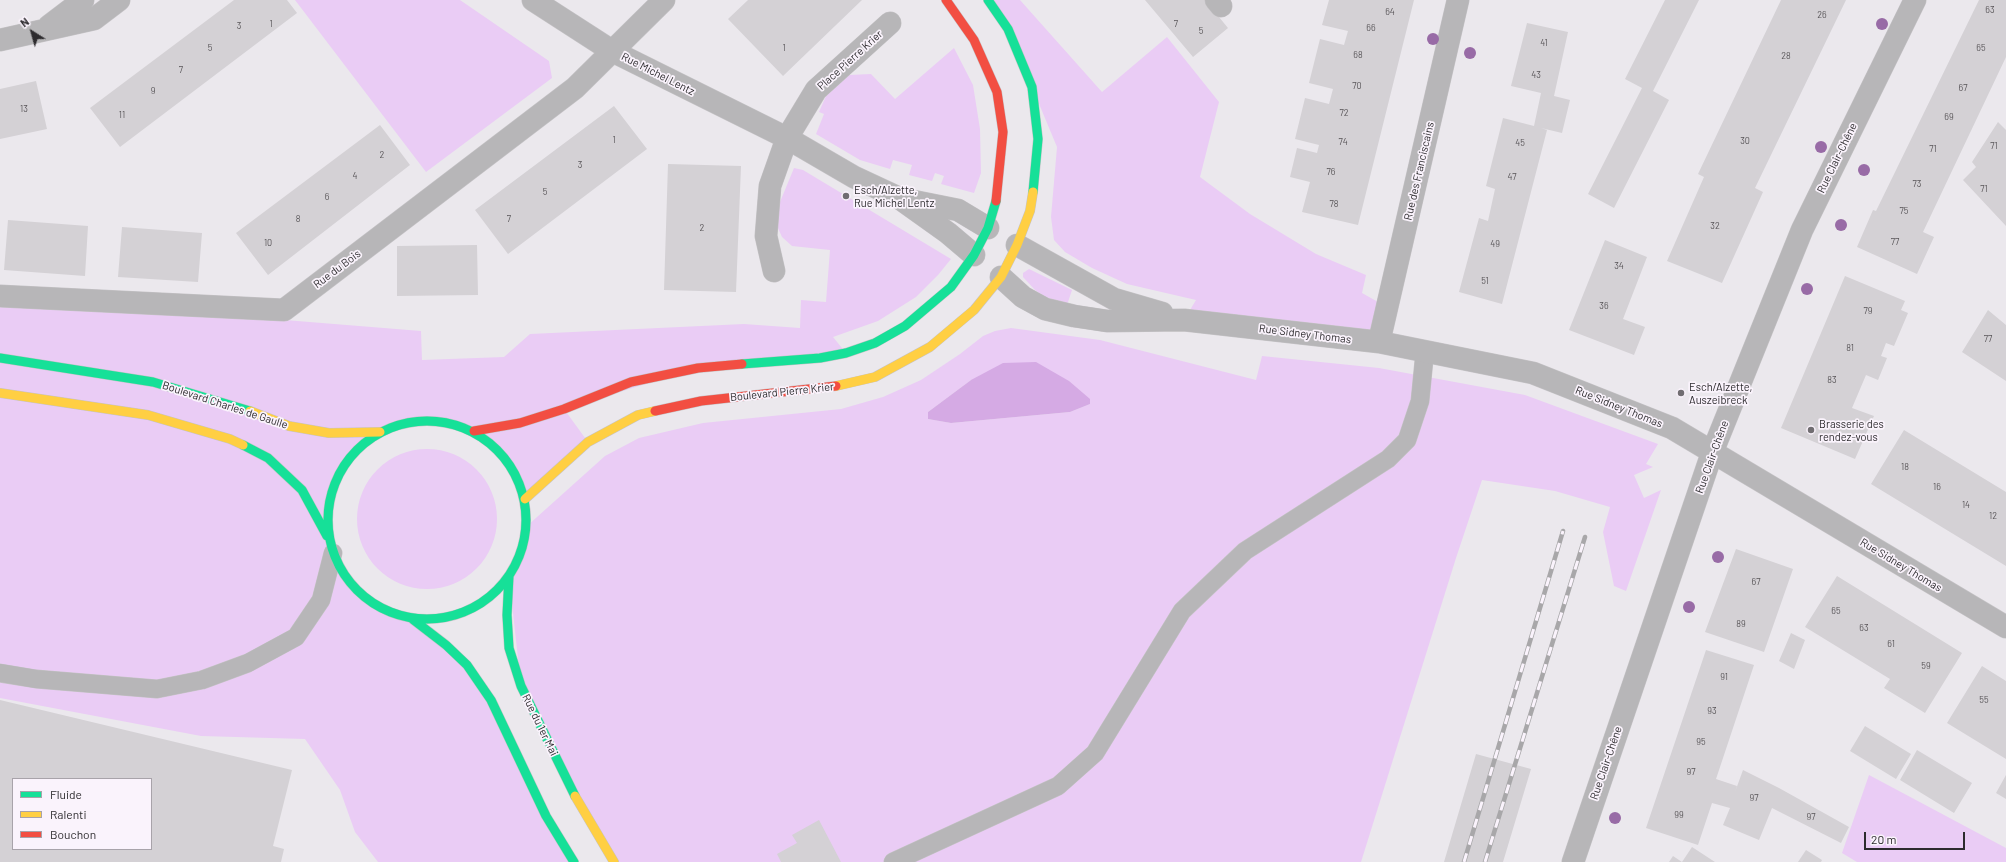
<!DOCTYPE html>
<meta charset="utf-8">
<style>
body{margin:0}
#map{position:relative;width:2006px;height:862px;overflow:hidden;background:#ebe8ed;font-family:Barlow,sans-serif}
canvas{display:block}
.legend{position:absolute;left:12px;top:778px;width:140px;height:72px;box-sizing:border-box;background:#faf3fc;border:1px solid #a8a3aa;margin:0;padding:5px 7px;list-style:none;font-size:12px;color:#2d2b2e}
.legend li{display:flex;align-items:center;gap:8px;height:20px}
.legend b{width:20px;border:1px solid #a8a3aa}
.north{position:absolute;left:12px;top:12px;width:40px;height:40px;-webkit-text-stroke:3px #faf3fc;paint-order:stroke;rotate:323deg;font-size:11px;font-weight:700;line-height:16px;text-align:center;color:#2d2b2e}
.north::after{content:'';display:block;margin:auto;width:14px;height:18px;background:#2d2b2e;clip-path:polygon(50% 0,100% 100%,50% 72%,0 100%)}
.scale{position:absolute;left:1864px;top:832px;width:101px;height:18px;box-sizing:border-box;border:2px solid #2d2b2e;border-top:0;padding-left:5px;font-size:12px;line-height:14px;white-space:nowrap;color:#2d2b2e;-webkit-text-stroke:3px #faf3fc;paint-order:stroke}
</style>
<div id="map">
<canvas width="2006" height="862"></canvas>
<ul class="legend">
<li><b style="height:5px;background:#16e098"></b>Fluide</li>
<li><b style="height:5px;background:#ffcf43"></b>Ralenti</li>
<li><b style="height:5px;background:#f24e42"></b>Bouchon</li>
</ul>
<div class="north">N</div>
<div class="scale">20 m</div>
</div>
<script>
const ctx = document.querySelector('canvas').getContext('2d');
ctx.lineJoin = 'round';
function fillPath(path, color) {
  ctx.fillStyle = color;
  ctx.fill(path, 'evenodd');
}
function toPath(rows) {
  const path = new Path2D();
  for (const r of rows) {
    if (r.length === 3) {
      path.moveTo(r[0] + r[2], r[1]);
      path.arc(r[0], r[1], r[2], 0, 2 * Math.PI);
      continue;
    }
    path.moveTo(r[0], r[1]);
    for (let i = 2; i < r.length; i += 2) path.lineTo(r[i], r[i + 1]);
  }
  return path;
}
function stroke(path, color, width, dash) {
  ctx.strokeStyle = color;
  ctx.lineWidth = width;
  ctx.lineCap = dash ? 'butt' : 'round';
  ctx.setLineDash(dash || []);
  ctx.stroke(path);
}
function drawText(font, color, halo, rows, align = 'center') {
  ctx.font = font + ' Barlow,sans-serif';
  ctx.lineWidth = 3.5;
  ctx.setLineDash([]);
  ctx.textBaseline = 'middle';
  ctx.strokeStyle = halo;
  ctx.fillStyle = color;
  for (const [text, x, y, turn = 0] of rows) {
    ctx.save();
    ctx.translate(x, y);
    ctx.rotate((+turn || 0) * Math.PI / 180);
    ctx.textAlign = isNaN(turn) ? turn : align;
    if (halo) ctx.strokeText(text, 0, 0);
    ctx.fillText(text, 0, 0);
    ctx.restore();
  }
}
fillPath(toPath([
 [295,0,460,0,549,61,552,78,426,172],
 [988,0,1020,0,1102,92,1167,37,1219,102,1200,177,1250,214,1316,254,1366,275,1362,293,1387,307,1379,342,1184,320,1196,300,1127,284,1092,268,1065,252,1054,240,1051,217,1057,147,1032,87],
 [954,48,973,85,980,129,981,173,974,193,941,184,944,176,935,173,932,181,909,175,912,165,893,160,890,169,860,160,816,134,824,114,819,112,826,96,849,75,871,74,895,99],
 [794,168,803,170,951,259,938,275,916,297,878,321,833,337,846,353,698,368,564,409,588,442,525,499,515,471,497,448,474,431,443,421,410,421,380,432,354,452,336,478,328,509,329,540,333,553,348,581,372,603,391,613,411,618,467,665,574,862,378,862,355,832,340,790,305,739,201,736,0,698,0,297,421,331,422,360,504,357,530,334,744,324,800,328,801,300,826,302,830,250,792,246,782,237,777,226,780,202],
 [1029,269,1072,290,1067,305,1043,296,1035,290,1023,277,1023,273],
 [1011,328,1100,340,1256,380,1262,356,1379,368,1525,395,1658,444,1646,464,1653,467,1634,475,1644,498,1661,490,1626,591,1614,586,1603,532,1610,507,1555,491,1482,480,1456,558,1361,862,614,862,521,686,509,576,522,552,527,526,605,456,639,438,703,423,841,409,883,397,921,380,960,354,983,336,995,331],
 [971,380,1090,404,1070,412,951,423,928,419,928,412],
 [427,519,70],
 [1869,775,2006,848,2006,862,1857,862,1842,853]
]), '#eaccf5');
fillPath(toPath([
 [1036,362,1069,381,1090,399,1090,404,1070,412,951,423,928,419,928,412,971,380,1003,363]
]), '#d5aae4');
fillPath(toPath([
 [234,0,287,0,297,13,120,147,90,108],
 [748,0,862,0,783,76,728,19],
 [1145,0,1205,0,1228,28,1193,57],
 [1329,0,1414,0,1358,225,1302,212,1310,182,1290,177,1297,148,1317,153,1319,145,1295,139,1305,98,1329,104,1333,89,1309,83,1320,39,1344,45,1348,31,1322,25],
 [1665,0,1699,0,1653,91,1669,100,1614,208,1588,194,1642,88,1625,79],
 [1781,0,1846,0,1755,188,1763,192,1722,283,1667,261,1704,177,1698,174],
 [1979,0,2006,0,2006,57,1923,232,1934,237,1917,274,1857,247,1873,210,1876,211],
 [1527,23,1568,32,1554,96,1570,100,1562,133,1541,128,1547,130,1502,304,1459,292,1479,218,1488,221,1495,189,1486,186,1503,118,1534,126,1541,93,1511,86],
 [36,81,47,129,0,139,0,89],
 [614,106,647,149,508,254,475,210],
 [1998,122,2006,130,2006,226,1963,180,1976,167,1972,162],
 [380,125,410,165,268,275,236,233],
 [668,164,741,166,736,292,664,290],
 [8,220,88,226,85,276,4,270],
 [122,227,202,233,198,282,118,277],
 [1605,240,1647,257,1623,319,1645,327,1634,355,1569,330],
 [477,245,478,295,397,296,397,246],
 [1845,276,1905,301,1901,310,1908,313,1894,346,1886,343,1881,356,1887,358,1878,380,1866,375,1852,408,1874,416,1855,459,1781,428],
 [1988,310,2006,325,2006,381,1962,352],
 [1904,430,2006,492,2006,566,1871,484],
 [1736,549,1793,569,1764,652,1705,632],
 [1837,576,1962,653,1925,713,1884,688,1890,679,1805,627],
 [1791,633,1805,640,1794,669,1779,661],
 [1706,650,1754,665,1716,779,1737,786,1735,792,1743,770,1779,788,1849,827,1841,843,1772,808,1759,840,1723,825,1730,808,1712,803,1698,845,1646,828],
 [1982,666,2006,681,2006,759,1947,723],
 [0,700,292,770,273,846,284,849,281,862,0,862],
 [13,779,151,779,151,849,13,849],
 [1865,726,1911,754,1896,779,1850,751],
 [1917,750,1972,783,1954,813,1900,780],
 [1476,754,1531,769,1503,862,1444,862],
 [2006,775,2006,799,1996,793],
 [819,820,841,862,781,862,777,854,797,843,792,835],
 [1692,847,1715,862,1669,862,1673,856,1682,862],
 [1806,850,1822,860,1821,862,1798,862]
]), '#d4d1d5');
const lane = toPath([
 [0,673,36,679,157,689,202,680,248,663,296,637,321,600,333,553],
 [893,862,1058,786,1095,753,1182,611,1245,551,1388,459,1407,440,1420,401,1425,350]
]);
const street = toPath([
 [533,0,612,51,787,138,854,177,899,198,948,233,974,255],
 [1216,0,1221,6],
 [49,26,83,0],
 [0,40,94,19,119,0],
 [908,200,958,210,988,228],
 [1017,245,1114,299,1162,313],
 [774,271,766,236,770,186,787,138,816,90,890,23],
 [1001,277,1023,297,1045,309,1074,316,1107,321,1184,320,1379,342,1533,373,1672,428,2006,627],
 [0,296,284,310,575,88,664,0],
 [1379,342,1458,0],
 [1573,862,1712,453,1802,230,1915,0]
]);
const fast = toPath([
 [988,0,1008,29,1032,87,1038,139,1033,192],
 [0,358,153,382,250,411],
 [742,364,820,358,846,353,875,343,905,326,951,287,974,255,988,228,996,201],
 [427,520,99],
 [243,445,268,458,302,490,327,536],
 [509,576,507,615,509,648,521,686,575,796],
 [411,618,446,645,467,665,491,700,546,816,574,862]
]);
const slow = toPath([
 [836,386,875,377,930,347,974,310,1001,277,1017,245,1030,211,1033,192],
 [0,393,148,415,230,439,243,445],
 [250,411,289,426,329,433,380,432],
 [525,499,588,442,638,415,655,411],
 [575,796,614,862]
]);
const jam = toPath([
 [946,0,974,40,997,92,1003,132,996,201],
 [655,411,701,401,836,386],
 [474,431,520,423,564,409,631,382,698,368,742,364]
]);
stroke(lane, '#c5c3c6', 19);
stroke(street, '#c5c3c6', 23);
stroke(fast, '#c5c3c6', 10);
stroke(slow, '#c5c3c6', 10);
stroke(jam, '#c5c3c6', 10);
stroke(lane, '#b7b6b8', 18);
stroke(street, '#b7b6b8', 22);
stroke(fast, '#16e098', 9);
stroke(slow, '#ffcf43', 9);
stroke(jam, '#f24e42', 9);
const rail = toPath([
 [1464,862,1563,531],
 [1485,862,1585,537]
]);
stroke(rail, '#a8a7a9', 4.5);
stroke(rail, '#faf3fc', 3, [9]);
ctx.fillStyle = '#986ba6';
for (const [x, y] of [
 [1882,24],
 [1433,39],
 [1470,53],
 [1821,147],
 [1864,170],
 [1841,225],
 [1807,289],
 [1718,557],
 [1689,607],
 [1615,818]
]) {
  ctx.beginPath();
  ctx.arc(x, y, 6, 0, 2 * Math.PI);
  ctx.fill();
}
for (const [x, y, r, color] of [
 [846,196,4,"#706d71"],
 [1681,393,4,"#706d71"],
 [1811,430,4,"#706d71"]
]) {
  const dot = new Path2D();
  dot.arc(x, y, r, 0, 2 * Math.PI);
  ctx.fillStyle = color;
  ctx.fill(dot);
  stroke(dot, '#faf3fc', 1.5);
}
drawText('9px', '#585558', null, [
 ["63",1990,10],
 ["64",1390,12],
 ["26",1822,15],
 ["1",271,24],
 ["7",1176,24],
 ["3",239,26],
 ["66",1371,28],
 ["5",1201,31],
 ["41",1544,43],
 ["5",210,48],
 ["1",784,48],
 ["65",1981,48],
 ["68",1358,55],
 ["28",1786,56],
 ["7",181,70],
 ["43",1536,75],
 ["70",1357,86],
 ["67",1963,88],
 ["9",153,91],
 ["13",24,109],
 ["72",1344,113],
 ["11",122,115],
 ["69",1949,117],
 ["1",614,140],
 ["30",1745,141],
 ["74",1343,142],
 ["45",1520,143],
 ["71",1994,146],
 ["71",1933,149],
 ["2",382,155],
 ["3",580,165],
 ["76",1331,172],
 ["4",355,176],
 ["47",1512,177],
 ["73",1917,184],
 ["71",1984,189],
 ["5",545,192],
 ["6",327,197],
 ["78",1334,204],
 ["75",1904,211],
 ["8",298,219],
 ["7",509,219],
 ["32",1715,226],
 ["2",702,228],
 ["77",1895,242],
 ["10",268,243],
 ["49",1495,244],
 ["34",1619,266],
 ["51",1485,281],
 ["36",1604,306],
 ["79",1868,311],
 ["77",1988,339],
 ["81",1850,348],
 ["83",1832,380],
 ["18",1905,467],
 ["16",1937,487],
 ["14",1966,505],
 ["12",1993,516],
 ["67",1756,582],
 ["65",1836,611],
 ["89",1741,624],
 ["63",1864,628],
 ["61",1891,644],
 ["59",1926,666],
 ["91",1724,677],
 ["55",1984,700],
 ["93",1712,711],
 ["95",1701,742],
 ["97",1691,772],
 ["97",1754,798],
 ["99",1679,815],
 ["97",1811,817]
]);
drawText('11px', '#2d2b2e', '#faf3fc', [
 ["Place Pierre Krier",850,60,-42],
 ["Rue Michel Lentz",658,74,27],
 ["Rue Clair-Chêne",1837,158,-64],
 ["Rue des Franciscains",1419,171,-77],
 ["Rue du Bois",337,269,-37],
 ["Rue Sidney Thomas",1305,334,7],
 ["Boulevard Pierre Krier",782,392,-6],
 ["Boulevard Charles de Gaulle",225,405,18],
 ["Rue Sidney Thomas",1619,407,22],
 ["Rue Clair-Chêne",1712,457,-70],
 ["Rue Sidney Thomas",1901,565,31],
 ["Rue du 1er Mai",540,725,64],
 ["Rue Clair-Chêne",1606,763,-71]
]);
drawText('11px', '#2d2b2e', '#faf3fc', [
 ["Esch/Alzette,",854,190],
 ["Rue Michel Lentz",854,203],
 ["Esch/Alzette,",1689,387],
 ["Auszeibreck",1689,400],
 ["Brasserie des",1819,424],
 ["rendez-vous",1819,437]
], 'left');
</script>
